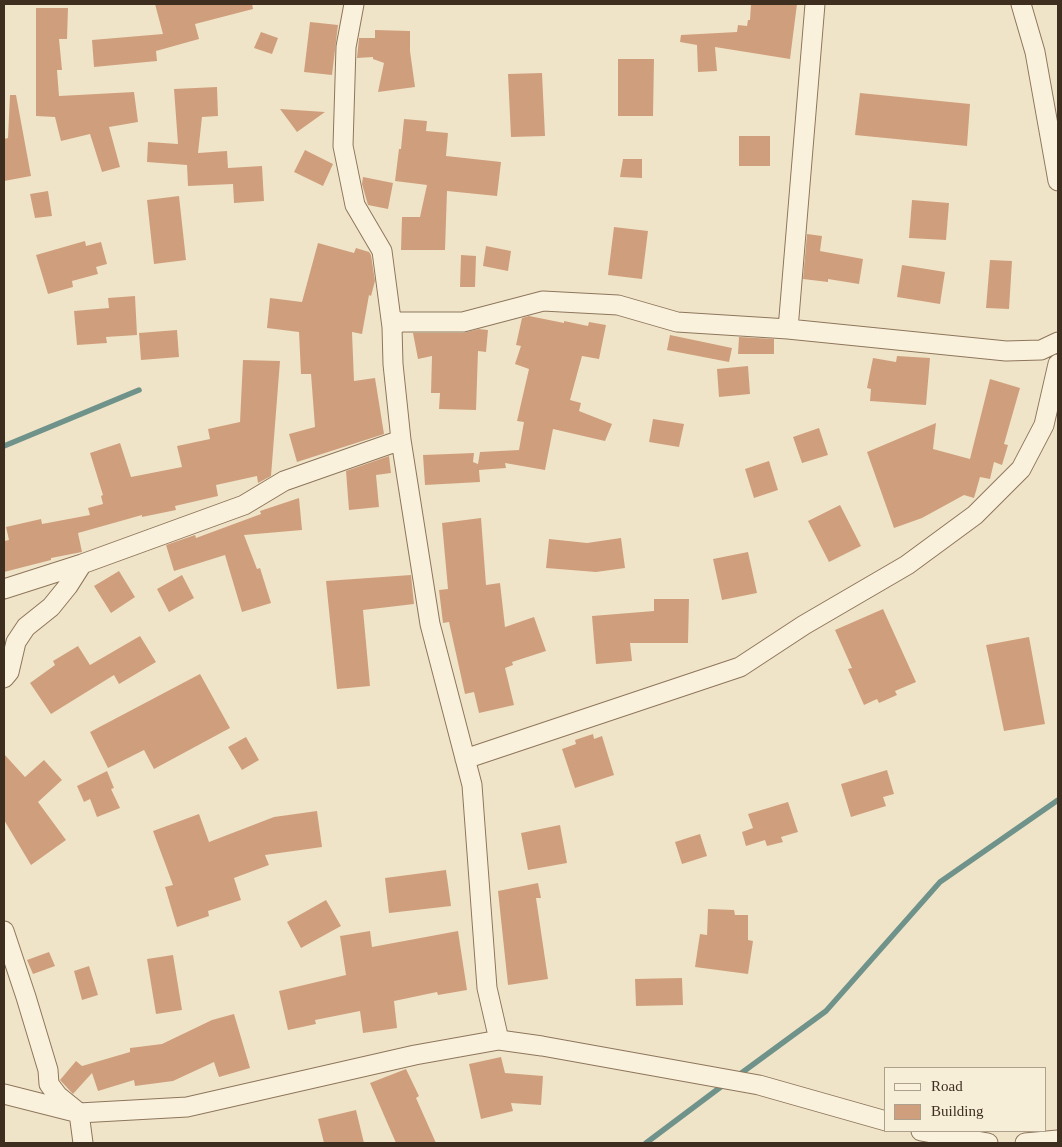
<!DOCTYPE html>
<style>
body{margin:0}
#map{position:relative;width:1062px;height:1147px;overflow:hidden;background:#f0e4c8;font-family:"Times New Roman",serif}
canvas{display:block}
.frame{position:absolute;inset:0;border:5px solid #3d2e20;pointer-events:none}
.legend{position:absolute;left:884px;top:1067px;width:162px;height:65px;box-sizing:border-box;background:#f7eed8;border:1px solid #ada18e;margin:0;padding:6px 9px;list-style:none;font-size:15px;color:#3d2e20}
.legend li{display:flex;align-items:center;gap:10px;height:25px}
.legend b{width:25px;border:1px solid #ada18e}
</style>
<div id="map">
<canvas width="1062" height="1147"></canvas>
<div class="frame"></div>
<ul class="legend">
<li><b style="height:6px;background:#faf1dc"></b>Road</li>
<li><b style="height:14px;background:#cf9f7d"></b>Building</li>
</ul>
</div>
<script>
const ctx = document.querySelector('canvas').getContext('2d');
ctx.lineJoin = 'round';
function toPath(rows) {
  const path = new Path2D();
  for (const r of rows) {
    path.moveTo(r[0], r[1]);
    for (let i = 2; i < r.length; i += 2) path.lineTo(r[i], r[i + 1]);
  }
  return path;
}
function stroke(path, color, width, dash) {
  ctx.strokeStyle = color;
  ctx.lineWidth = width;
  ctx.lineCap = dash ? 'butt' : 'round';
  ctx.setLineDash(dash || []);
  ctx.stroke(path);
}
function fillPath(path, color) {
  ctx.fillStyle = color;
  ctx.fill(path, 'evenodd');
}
stroke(toPath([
 [4,446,139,390],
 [736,1077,826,1011,940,882,1058,800],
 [646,1143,726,1083]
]), '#6f938a', 5.5);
fillPath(toPath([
 [155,4,252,4,253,9,195,24,199,39,156,51,157,61,94,67,92,40,163,34],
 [751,4,797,4,790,59,715,47,717,71,698,72,697,45,680,42,681,35,737,32,738,25,747,26,748,20,750,20],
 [36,8,68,8,67,39,59,39,62,70,57,70,59,96,134,92,138,122,109,127,120,167,102,172,90,134,61,141,55,117,36,116],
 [310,22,338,25,332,75,304,72],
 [375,30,410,31,410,51,415,87,378,92,384,63,373,59,373,57,357,58,359,38,375,38],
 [261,32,278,38,272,54,254,48],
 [618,59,654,59,653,116,618,116],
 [542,73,545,136,511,137,508,74],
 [217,87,218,116,202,117,198,153,227,151,228,168,262,166,264,201,234,203,233,184,188,186,187,165,147,162,148,142,178,144,174,89],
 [860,93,970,104,967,146,855,135],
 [10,95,16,95,31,176,4,181,4,139,8,138],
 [280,109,325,112,297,132],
 [404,119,427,121,426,131,448,133,446,156,501,162,497,196,447,191,445,250,401,250,402,217,420,217,427,185,395,181,399,149,401,149],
 [739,136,770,136,770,166,739,166],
 [305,150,333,164,323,186,294,172],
 [623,159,642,159,642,178,620,177],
 [363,177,393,183,388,209,368,205,362,184],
 [48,191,52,216,35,218,30,194],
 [179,196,186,260,154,264,147,200],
 [912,200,949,203,946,240,909,238],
 [614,227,648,231,642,279,608,275],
 [807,234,822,236,820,251,863,259,859,284,828,279,828,282,803,279],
 [85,241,86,246,101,242,107,264,96,267,98,274,72,281,73,287,48,294,36,255],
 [318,243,354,253,356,248,369,252,371,255,375,281,371,296,369,295,362,334,352,332,354,381,375,378,384,434,297,462,289,434,315,427,311,374,301,374,299,332,267,328,270,298,302,302],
 [486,246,511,251,508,271,483,266],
 [461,255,476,256,475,287,460,287],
 [990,260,1012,261,1009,309,986,308],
 [902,265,945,272,940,304,897,297],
 [135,296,137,335,106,337,107,343,77,345,74,311,109,308,108,298],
 [529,316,564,323,564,321,588,326,589,322,606,325,599,359,582,356,570,400,581,403,579,411,612,424,605,441,553,429,545,470,505,463,506,468,479,470,480,482,425,485,423,455,474,453,473,462,478,464,480,452,519,450,524,422,517,421,529,369,515,364,521,346,516,345,522,318],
 [479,329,488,330,486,352,478,351,476,410,439,409,440,393,431,393,432,356,418,359,413,333,463,333],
 [177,330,179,357,141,360,139,333],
 [670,335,732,348,729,362,667,350],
 [739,337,774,339,774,354,738,354],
 [897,356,930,358,926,405,870,401,871,389,867,388,873,358,896,362],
 [243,360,280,361,271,476,258,483,257,476,216,485,218,496,175,506,176,510,142,517,142,515,78,533,82,552,51,558,51,560,4,572,4,541,9,540,6,527,41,519,42,524,90,515,88,508,103,504,101,496,103,495,90,453,120,443,131,477,182,467,177,446,210,439,208,429,240,422],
 [748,366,750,394,719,397,717,369],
 [990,379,1020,388,1004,444,1008,445,1002,465,994,462,990,479,980,477,974,498,964,495,922,518,894,528,867,452,936,423,933,449,970,459],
 [653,419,684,424,679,447,649,442],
 [819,428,828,455,802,463,793,437],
 [389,456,391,473,376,475,379,507,349,510,346,471],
 [769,461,778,490,754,498,745,469],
 [299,498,302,530,244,535,257,569,260,568,271,603,242,612,225,555,174,571,166,545,195,535,196,538,261,514,260,511],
 [840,505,861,546,829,562,808,521],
 [481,518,486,585,500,583,505,627,534,617,546,651,512,662,513,665,505,668,514,705,479,713,474,692,465,694,449,622,443,623,439,590,448,589,442,523],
 [621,538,625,568,596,572,546,568,549,539,587,543],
 [748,552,757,593,722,600,713,559],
 [119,571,135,597,111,613,94,586],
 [182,575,194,598,169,612,157,589],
 [411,575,414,604,363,610,370,686,337,689,326,581],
 [654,599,689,599,688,643,630,643,632,661,596,664,592,616,654,611],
 [883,609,916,682,895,691,897,695,879,703,877,699,864,705,848,669,852,668,835,630],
 [140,636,156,662,119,684,114,675,51,714,30,683,55,665,53,661,78,646,90,665],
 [1029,637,1045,724,1004,731,986,645],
 [200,674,230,728,154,769,144,750,108,768,90,732],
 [593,734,594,739,602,736,614,775,575,788,562,749,576,744,575,740],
 [246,737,259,760,242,770,228,747],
 [4,754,25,777,44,760,62,780,38,802,66,840,31,865,4,820],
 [887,770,894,794,883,797,886,806,851,817,841,784],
 [107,771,114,788,111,789,120,808,97,817,90,799,84,802,77,786],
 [788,802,798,832,781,837,783,842,767,846,765,840,746,846,742,832,753,828,748,814],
 [317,811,322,847,265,855,269,865,234,878,241,900,208,911,209,916,177,927,165,887,173,885,153,831,199,814,209,842,274,817],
 [560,825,567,863,528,870,521,833],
 [700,834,707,856,682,864,675,842],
 [446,870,451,906,389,913,385,878],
 [538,883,541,898,536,898,548,979,508,985,498,891],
 [326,900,341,926,301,948,287,922],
 [708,909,734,910,735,915,748,915,748,940,753,941,748,974,695,967,700,934,707,935],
 [370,931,372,947,458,931,467,990,438,995,437,992,394,1001,397,1028,363,1033,360,1011,315,1020,316,1024,288,1030,279,991,346,975,340,936],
 [49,952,55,966,33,974,27,960],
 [173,955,182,1010,156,1014,147,959],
 [89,966,98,995,82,1000,74,971],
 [682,978,683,1005,636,1006,635,979],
 [234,1014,250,1068,219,1077,214,1062,173,1081,135,1086,134,1080,98,1091,92,1073,73,1094,60,1080,76,1061,82,1066,130,1052,130,1048,162,1044,212,1020],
 [501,1057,505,1073,543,1076,541,1105,511,1103,513,1111,481,1119,469,1064],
 [406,1069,419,1096,416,1098,436,1143,396,1143,370,1083],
 [356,1110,364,1143,324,1143,318,1119]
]), '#cf9f7d');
const street = toPath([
 [354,4,346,47,343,146,355,205,382,251,392,327],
 [1021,4,1035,52,1058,181],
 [788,329,815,4],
 [4,589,82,564,244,505,284,481,401,440],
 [4,678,9,672,16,642,26,627,51,607,68,586,82,564],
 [465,759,740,667,804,625,907,565,975,515,1021,469,1044,425,1058,364],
 [4,931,26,997,48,1070,49,1084,58,1096,79,1113,83,1143],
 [499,1040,487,988,472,785,430,624,401,440,393,364,392,327,400,322,463,322,543,301,618,305,677,322,788,329,1006,351,1041,350,1058,342],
 [4,1094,79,1113,187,1107,415,1055,499,1040,542,1046,759,1085,886,1121],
 [921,1131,988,1143],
 [1025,1143,1058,1140]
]);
stroke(street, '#8d765c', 21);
stroke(street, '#faf1dc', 19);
</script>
